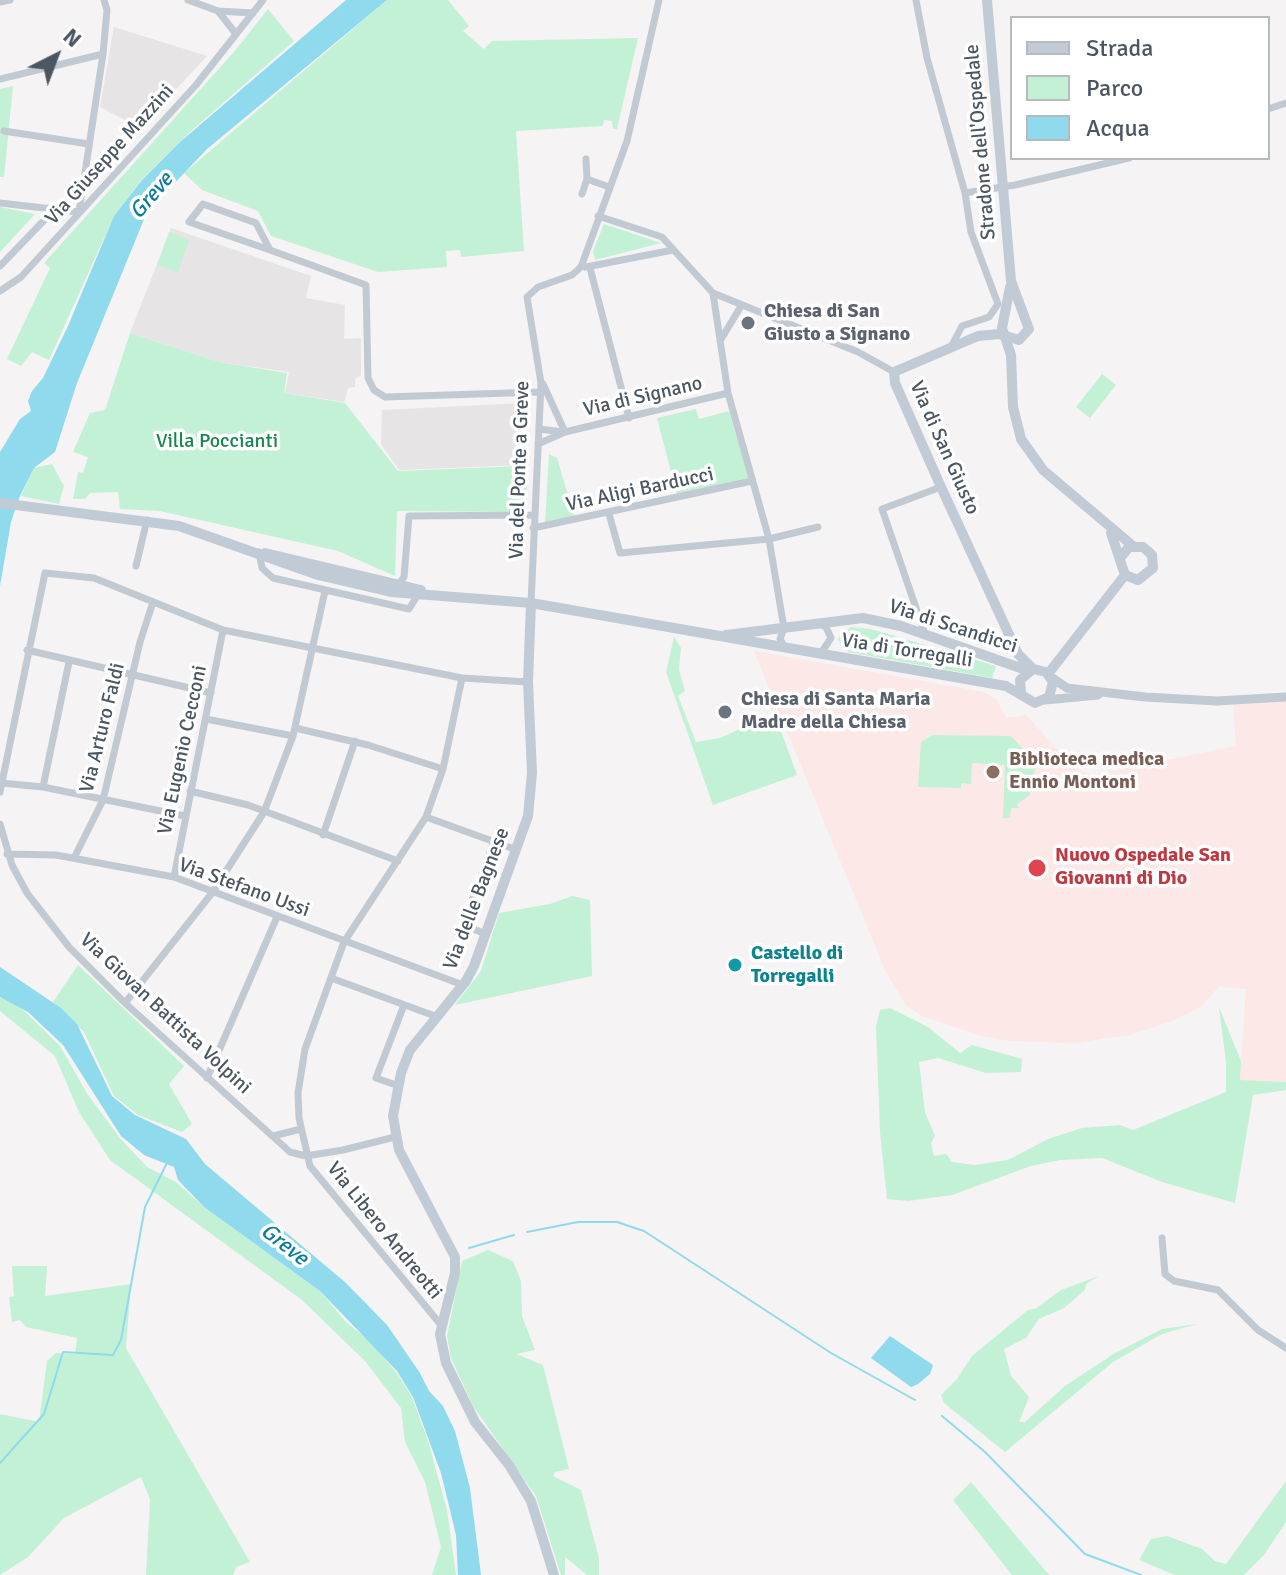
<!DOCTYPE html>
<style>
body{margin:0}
#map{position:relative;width:1286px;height:1575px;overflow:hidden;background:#f5f3f3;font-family:Signika,sans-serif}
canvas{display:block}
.legend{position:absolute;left:1010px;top:16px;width:260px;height:144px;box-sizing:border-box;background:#fff;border:2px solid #b7bbc0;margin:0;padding:10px 14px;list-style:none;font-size:24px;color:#4a5661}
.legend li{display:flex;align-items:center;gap:16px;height:40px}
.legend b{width:40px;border:2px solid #b7bbc0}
.north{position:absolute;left:16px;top:16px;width:80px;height:80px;-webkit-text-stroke:6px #fff;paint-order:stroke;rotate:42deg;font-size:22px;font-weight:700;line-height:32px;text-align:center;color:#4a5661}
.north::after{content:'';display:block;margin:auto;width:28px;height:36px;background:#4a5661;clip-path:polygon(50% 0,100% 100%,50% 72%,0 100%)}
</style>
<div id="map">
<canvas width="1286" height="1575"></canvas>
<ul class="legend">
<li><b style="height:10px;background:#c1cbd6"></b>Strada</li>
<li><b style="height:22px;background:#c3f1d5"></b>Parco</li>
<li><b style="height:22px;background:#90daee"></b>Acqua</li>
</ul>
<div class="north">N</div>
</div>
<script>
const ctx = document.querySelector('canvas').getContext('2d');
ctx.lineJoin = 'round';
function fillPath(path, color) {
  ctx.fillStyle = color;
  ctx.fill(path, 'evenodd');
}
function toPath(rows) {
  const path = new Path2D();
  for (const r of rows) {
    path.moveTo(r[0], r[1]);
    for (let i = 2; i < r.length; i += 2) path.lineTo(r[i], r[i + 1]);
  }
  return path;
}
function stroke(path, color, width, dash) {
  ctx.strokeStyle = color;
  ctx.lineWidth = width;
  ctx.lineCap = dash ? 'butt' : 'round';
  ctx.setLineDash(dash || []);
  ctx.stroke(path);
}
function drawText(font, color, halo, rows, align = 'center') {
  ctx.font = font + ' Signika,sans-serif';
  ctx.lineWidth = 7;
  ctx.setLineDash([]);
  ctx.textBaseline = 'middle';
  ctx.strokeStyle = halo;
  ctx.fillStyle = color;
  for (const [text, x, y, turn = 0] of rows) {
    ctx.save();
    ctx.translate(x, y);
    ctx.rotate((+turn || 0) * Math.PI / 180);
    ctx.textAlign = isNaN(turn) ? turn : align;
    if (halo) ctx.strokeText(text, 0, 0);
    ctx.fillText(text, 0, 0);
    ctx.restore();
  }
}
fillPath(toPath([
 [114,27,207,56,140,128,100,107],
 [171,228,311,276,306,298,345,305,344,339,361,338,361,375,355,379,355,387,348,388,344,402,285,393,289,372,219,362,130,333],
 [525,403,521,465,399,470,381,444,382,410]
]), '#e6e4e5');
fillPath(toPath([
 [754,651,984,692,997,700,1006,718,1026,715,1074,768,1093,775,1236,746,1233,705,1286,702,1286,1082,1240,1080,1246,989,1219,986,1201,1007,1172,1021,1129,1035,1074,1043,1010,1041,982,1036,922,1016,906,1005,885,970]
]), '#fce8e6');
fillPath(toPath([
 [387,0,448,0,469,26,463,31,484,49,492,41,638,38,617,129,613,129,612,121,604,120,603,126,516,131,524,251,461,257,460,250,446,251,447,267,378,272,271,236,258,211,202,190,184,173],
 [268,9,294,41,191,131,142,179,114,216,49,360,32,352,21,366,7,359,50,268,44,263,234,52],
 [13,86,4,177,0,177,0,89],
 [0,207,35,214,0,252],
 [604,224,661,243,595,260,593,251],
 [169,232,189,240,178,272,157,265],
 [130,333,219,362,287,373,284,393,345,403,398,471,521,466,523,450,529,448,526,512,397,511,395,576,338,551,160,511,120,509,118,492,90,493,85,499,73,499,78,472,83,473,88,457,73,452,90,413,105,410],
 [1102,374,1116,385,1090,418,1076,407],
 [696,409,699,419,729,411,749,478,677,495,657,418],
 [549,454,557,458,574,516,545,522],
 [52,464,64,486,59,504,21,496,34,468],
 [851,627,871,629,996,666,992,678,848,652,838,640,841,633],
 [674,637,681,648,679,670,685,691,678,696,696,742,720,738,753,723,755,728,777,720,797,775,713,805,666,672],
 [932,735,1011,736,1036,763,1030,795,1017,804,1019,808,1011,808,1010,818,1003,818,1005,765,972,763,971,784,961,783,961,788,918,787,921,742],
 [572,896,590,900,592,976,455,1005,481,971,499,913,550,904],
 [78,965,184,1066,169,1084,192,1124,182,1132,138,1115,114,1096,84,1032,53,1002],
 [0,997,18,1005,60,1046,88,1095,120,1138,147,1167,176,1182,204,1207,320,1291,345,1321,374,1345,399,1376,412,1397,428,1441,447,1510,456,1575,432,1575,441,1547,425,1482,405,1442,401,1408,365,1361,302,1300,110,1160,79,1112,55,1056,0,1011],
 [1219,1007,1241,1061,1240,1080,1286,1082,1286,1090,1253,1095,1235,1203,1162,1182,1102,1158,1060,1160,1031,1166,952,1195,908,1201,887,1199,880,1132,876,1027,880,1010,890,1008,928,1027,960,1053,972,1045,1022,1059,1021,1072,986,1073,938,1058,919,1062,925,1112,935,1136,931,1143,934,1156,946,1154,952,1162,975,1165,1008,1160,1048,1139,1082,1128,1120,1125,1133,1130,1226,1092,1226,1062],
 [488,1250,513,1261,521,1281,522,1316,535,1350,516,1354,543,1365,569,1469,555,1472,553,1476,581,1490,599,1558,599,1575,587,1575,565,1557,565,1575,561,1575,536,1496,473,1406,451,1358,447,1336,462,1261],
 [12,1266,47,1266,45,1296,131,1284,126,1348,250,1562,236,1567,233,1575,146,1575,150,1499,141,1477,64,1518,28,1557,0,1575,0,1414,39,1422,47,1361,56,1353,75,1354,77,1338,26,1327,20,1320,12,1322,9,1297,14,1296],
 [1099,1276,1086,1284,1085,1290,1064,1308,1039,1319,1026,1338,1004,1349,1011,1376,1029,1397,1019,1422,1025,1422,1065,1386,1115,1353,1162,1329,1197,1324,1162,1334,1113,1362,1005,1452,944,1403,941,1395,957,1379,972,1356,1028,1310,1035,1309,1061,1290],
 [1286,1481,1286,1522,1264,1555,1244,1575,1175,1575,1139,1560,1151,1539,1167,1536,1202,1549,1215,1561,1226,1564],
 [971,1482,1049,1575,1012,1575,953,1500]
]), '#c3f1d5');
fillPath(toPath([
 [346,0,387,0,207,149,147,212,77,383,55,452,34,468,20,496,11,522,0,586,0,452,20,419,31,411,28,401,32,391,43,378,68,326,114,216,142,180,180,142],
 [0,967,61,1008,77,1024,112,1096,135,1115,186,1139,205,1164,346,1283,387,1325,420,1373,429,1391,443,1406,455,1431,470,1488,481,1575,458,1575,456,1535,441,1473,413,1397,397,1371,320,1291,204,1207,178,1180,174,1167,144,1155,121,1136,63,1045,28,1012,0,997],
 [890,1336,933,1365,930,1374,918,1384,911,1387,871,1358]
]), '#90daee');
stroke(toPath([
 [527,1232,578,1222,617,1222,644,1231,831,1353,915,1400],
 [469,1248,514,1235],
 [942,1416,985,1452,1085,1554,1141,1575],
 [0,1463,44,1414,63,1352,113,1355,121,1340,145,1207,167,1163]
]), '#90daee', 2);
stroke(toPath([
 [188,0,218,11,253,13],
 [916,0,927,58,965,193,971,232,998,304,989,317,962,326,951,347],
 [0,2,10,0],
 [218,11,236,34],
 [0,79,103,54],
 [1268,109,1286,103],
 [4,131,89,144],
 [586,159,587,179],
 [965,193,1015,185,1129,158],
 [582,194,587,179,609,187],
 [0,203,79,212,103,54,107,10,104,0],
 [598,216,662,237,713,293,858,352,894,372],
 [270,250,189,222,203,204,256,223,270,250,366,285,368,378,374,390,385,397,541,392],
 [0,266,54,210],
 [586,267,673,250],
 [590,268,629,418],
 [0,291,21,277,196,85,263,0],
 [713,293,728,393,769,539,784,628,780,639,785,648],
 [720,341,741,306],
 [543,384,565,432],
 [539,429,563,432],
 [538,444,565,432,728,393],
 [609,514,620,553,769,539,818,527],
 [533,528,752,481],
 [259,552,262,568,273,578,409,609,417,596],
 [136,566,147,520],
 [398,585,404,577,409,516,533,515],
 [531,603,541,383,527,297,538,287,572,275,581,267,627,141,659,0],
 [819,624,826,627,831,638,821,653],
 [925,634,882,509,941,487],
 [27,650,211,693],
 [206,719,293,736],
 [295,728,368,745,443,769],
 [1,783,43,787,185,816],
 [43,787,69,662],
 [190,791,248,805,398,861],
 [0,792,45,573,94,578,223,630,462,678,528,682],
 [426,817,517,850],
 [0,824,12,865,27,893,69,947,125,1003,290,1152,306,1156,343,1150,395,1137],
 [323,835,355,741],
 [7,854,56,855,174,877,463,985],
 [74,858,103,800,140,642,153,602],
 [174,877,223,630],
 [486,934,463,925,494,842],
 [331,978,435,1016],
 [125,1003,212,893,264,812,293,736,325,591],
 [207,1078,277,917],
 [399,1086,376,1078,404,1005],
 [273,1136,301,1129],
 [1162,1238,1165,1274,1174,1281,1218,1290,1258,1330,1286,1348],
 [441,1325,310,1166,299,1118,298,1093,305,1049,344,942,426,817,443,769,462,678]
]), '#c1cad2', 7);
stroke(toPath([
 [1051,677,1067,688,1145,697,1217,701,1286,697],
 [1045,700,1098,695]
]), '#c1cad2', 9);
stroke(toPath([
 [987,0,1011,281,1029,329,1019,340,999,334,978,336,894,372,895,383,941,487,1018,654,1033,669],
 [1010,287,1002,328,1011,355,1013,407,1021,439,1043,470,1133,546],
 [0,503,179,526,318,575,391,592,531,603,1006,686,1035,703,1049,697,1053,682,1046,672,1033,669,1020,680,1021,693],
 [1111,533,1125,575,1138,580,1153,568,1152,555,1143,547,1129,547,1120,558],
 [265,553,421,590],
 [531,603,528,682,532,773,528,816,474,966,466,981,410,1050,401,1073,393,1116,399,1150,455,1257,455,1273,440,1334,446,1363,475,1422,509,1465,531,1501,554,1575],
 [726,635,863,618,901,626,1029,671],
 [1048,674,1125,575]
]), '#c1cbd6', 10);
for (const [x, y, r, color] of [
 [748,323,8,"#6b7280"],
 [725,712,8,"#6b7280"],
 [993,772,8,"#8d6e63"],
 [1037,868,10,"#e0444e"],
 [735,965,8,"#0f9aa8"]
]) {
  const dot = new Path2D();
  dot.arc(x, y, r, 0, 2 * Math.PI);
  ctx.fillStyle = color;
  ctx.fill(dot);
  stroke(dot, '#fff', 3);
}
drawText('20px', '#4a5661', '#fff', [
 ["Stradone dell'Ospedale",981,142,-95],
 ["Via Giuseppe Mazzini",110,155,-48],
 ["Via di Signano",643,397,-13],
 ["Via di San Giusto",944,448,66],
 ["Via del Ponte a Greve",520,470,-88],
 ["Via Aligi Barducci",640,490,-12],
 ["Via di Scandicci",953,627,18],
 ["Via di Torregalli",907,651,9],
 ["Via Arturo Faldi",103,728,-76],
 ["Via Eugenio Cecconi",183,750,-78],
 ["Via Stefano Ussi",244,888,20],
 ["Via delle Bagnese",477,899,-69],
 ["Via Giovan Battista Volpini",165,1014,43],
 ["Via Libero Andreotti",384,1231,51]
]);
drawText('bold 20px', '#5b616d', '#fff', [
 ["Chiesa di San",764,312],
 ["Giusto a Signano",764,335],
 ["Chiesa di Santa Maria",741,700],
 ["Madre della Chiesa",741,723]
], 'left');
drawText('20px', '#17864f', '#fff', [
 ["Villa Poccianti",217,442]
]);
drawText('bold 20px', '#785e54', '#fff', [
 ["Biblioteca medica",1009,760],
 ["Ennio Montoni",1009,783]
], 'left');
drawText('bold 20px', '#be3a42', '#fff', [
 ["Nuovo Ospedale San",1055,856],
 ["Giovanni di Dio",1055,879]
], 'left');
drawText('bold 20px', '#0d838f', '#fff', [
 ["Castello di",751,954],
 ["Torregalli",751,977]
], 'left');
drawText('italic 22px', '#0c7c9b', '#fff', [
 ["Greve",152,196,-49],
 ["Greve",284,1245,38]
]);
</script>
